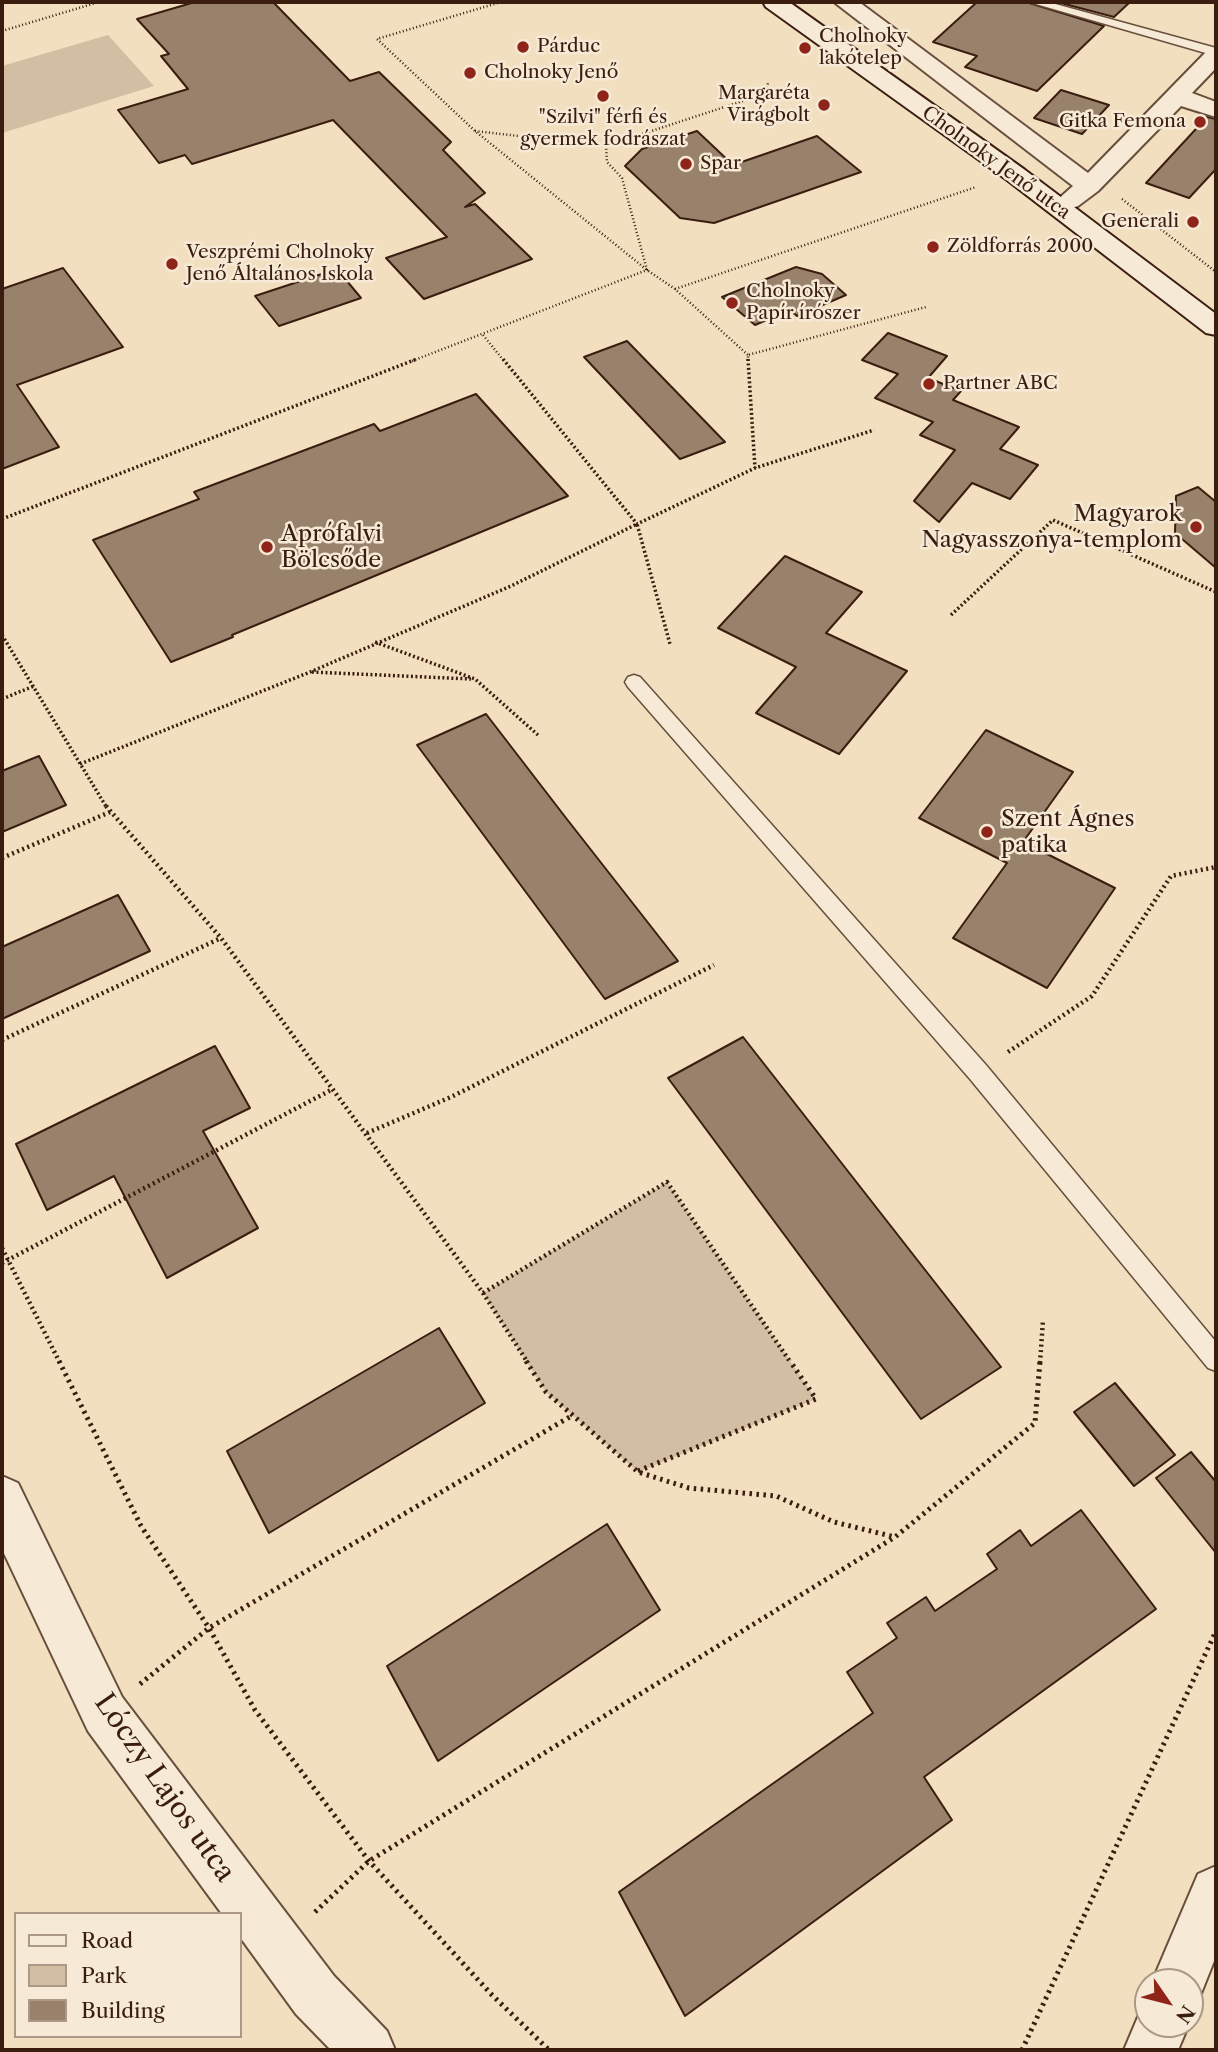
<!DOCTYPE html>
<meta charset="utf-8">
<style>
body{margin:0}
#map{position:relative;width:1218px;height:2052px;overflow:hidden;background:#f1dfc0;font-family:"Libre Caslon Text",serif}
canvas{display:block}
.frame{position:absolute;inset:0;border:4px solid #3a1d0f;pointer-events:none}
.legend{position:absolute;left:14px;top:1912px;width:228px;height:126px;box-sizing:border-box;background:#f6ead6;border:2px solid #ab9886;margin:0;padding:9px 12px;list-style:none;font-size:21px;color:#3a1d0f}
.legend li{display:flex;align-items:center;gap:14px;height:35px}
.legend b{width:35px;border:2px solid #ab9886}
.north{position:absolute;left:1134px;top:1968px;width:70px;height:70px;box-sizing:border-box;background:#f6ead6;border:2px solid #ab9886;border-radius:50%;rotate:125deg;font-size:19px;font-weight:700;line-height:28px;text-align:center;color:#3a1d0f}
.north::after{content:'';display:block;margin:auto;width:24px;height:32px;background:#8f2418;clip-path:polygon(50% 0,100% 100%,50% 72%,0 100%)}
</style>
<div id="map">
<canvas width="1218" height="2052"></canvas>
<div class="frame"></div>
<ul class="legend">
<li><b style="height:9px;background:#f6ead6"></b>Road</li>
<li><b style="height:19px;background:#d2bea2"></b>Park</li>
<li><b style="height:19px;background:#99826b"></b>Building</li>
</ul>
<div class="north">N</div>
</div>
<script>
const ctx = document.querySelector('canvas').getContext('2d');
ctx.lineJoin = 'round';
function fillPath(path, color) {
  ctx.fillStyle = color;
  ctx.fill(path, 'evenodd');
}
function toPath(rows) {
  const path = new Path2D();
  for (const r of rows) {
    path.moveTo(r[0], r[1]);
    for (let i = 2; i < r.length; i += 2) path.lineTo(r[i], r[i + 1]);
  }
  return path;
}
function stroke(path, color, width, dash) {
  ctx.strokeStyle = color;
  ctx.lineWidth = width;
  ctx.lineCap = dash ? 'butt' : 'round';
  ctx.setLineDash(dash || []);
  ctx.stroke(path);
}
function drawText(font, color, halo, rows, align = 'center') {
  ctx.font = font + ' "Libre Caslon Text",serif';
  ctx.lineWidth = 5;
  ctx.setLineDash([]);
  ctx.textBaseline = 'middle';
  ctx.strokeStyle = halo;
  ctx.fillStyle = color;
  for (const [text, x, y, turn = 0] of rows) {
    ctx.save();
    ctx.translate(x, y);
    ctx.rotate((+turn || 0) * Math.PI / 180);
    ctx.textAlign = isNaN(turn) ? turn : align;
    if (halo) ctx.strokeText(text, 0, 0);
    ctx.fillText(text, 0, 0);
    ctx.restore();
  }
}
fillPath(toPath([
 [108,35,154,86,2,133,2,66],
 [667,1182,816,1399,638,1472,546,1392,483,1293]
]), '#d2bea2');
const building = toPath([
 [195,2,273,2,350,81,379,72,451,142,443,150,485,193,465,207,475,204,532,259,424,299,386,258,447,237,333,120,192,164,185,155,159,163,118,110,188,89,161,56,169,54,137,19,195,2],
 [977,2,1026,2,1104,26,1037,91,965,67,977,56,933,42,977,2],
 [1057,2,1130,2,1114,17,1057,2],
 [1061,90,1109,105,1082,134,1034,118,1061,90],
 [1207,117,1216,119,1216,169,1189,198,1146,183,1207,117],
 [697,131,733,165,817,136,861,172,714,223,680,218,625,166,642,149,697,131],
 [796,267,822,274,846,295,797,316,790,310,755,325,722,297,796,267],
 [63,268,123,347,17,385,59,447,2,469,2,289,63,268],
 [337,269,361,298,279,326,255,296,337,269],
 [888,333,947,356,928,378,961,391,953,400,1019,427,1000,449,1038,465,1010,499,972,483,939,522,914,501,955,450,920,435,933,422,875,398,898,374,862,360,888,333],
 [627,341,725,442,680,459,584,357,627,341],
 [476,394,568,496,232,635,233,637,171,662,93,540,199,499,194,492,374,424,380,431,476,394],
 [1198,487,1216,502,1216,568,1175,533,1176,496,1198,487],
 [785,556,862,592,826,633,907,671,839,754,756,713,796,667,718,628,785,556],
 [486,714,566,818,678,961,605,999,417,745,486,714],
 [986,730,1073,772,1023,842,1115,888,1047,988,953,938,1007,863,919,818,986,730],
 [39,756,66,805,2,832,2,771,39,756],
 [118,895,150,951,2,1019,2,947,118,895],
 [743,1037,1001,1367,921,1419,668,1078,743,1037],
 [215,1046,250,1108,203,1131,258,1228,167,1278,114,1176,47,1210,16,1144,215,1046],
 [439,1328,485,1403,269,1533,227,1451,439,1328],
 [1115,1383,1175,1455,1134,1486,1074,1412,1115,1383],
 [1191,1452,1216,1482,1216,1553,1156,1478,1191,1452],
 [1081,1510,1156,1609,924,1777,952,1820,685,2016,619,1892,873,1713,847,1672,897,1638,887,1623,926,1597,935,1611,997,1569,987,1554,1020,1530,1031,1546,1081,1510],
 [607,1524,660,1610,438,1761,387,1666,607,1524]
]);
fillPath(building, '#99826b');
stroke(building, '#3a1d0f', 2);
const lane = toPath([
 [1029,2,1048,2,1216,48,1216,56,1029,2],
 [634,675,640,677,986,1065,1216,1342,1216,1371,1208,1368,970,1079,628,687,625,682,628,677,634,675]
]);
const street = toPath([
 [834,2,859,2,1088,173,1208,50,1216,48,1216,68,1192,93,1216,102,1216,117,1181,106,1098,191,1078,206,1069,209,1060,206,1056,201,1073,186,834,2],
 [2,1476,18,1483,122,1697,334,1976,387,2031,395,2050,331,2050,296,2014,240,1937,240,1914,222,1914,88,1731,2,1549,2,1476],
 [1216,1866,1216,1956,1198,2001,1190,2004,1190,1982,1152,1982,1198,1874,1216,1866],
 [1148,2003,1148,2024,1189,2024,1178,2050,1124,2050,1143,2005,1148,2003]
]);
const secondary = toPath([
 [763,2,789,2,1025,170,1216,314,1216,335,1206,333,1007,180,766,7,763,2]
]);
stroke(lane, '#684e3b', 3);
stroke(street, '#684e3b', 4);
stroke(secondary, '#3a1d0f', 4);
stroke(toPath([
 [501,2,377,39,475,131,647,270,675,289,748,355],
 [2,31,99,2],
 [475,131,606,146],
 [1122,199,1216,272],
 [675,289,976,187],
 [483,335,504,361],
 [412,361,647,270,622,178,607,162,606,146,767,93,768,81],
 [748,361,748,355,926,307]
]), '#3a1d0f', 2.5, [1, 2.5]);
stroke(toPath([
 [503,359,637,524,755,468,874,430],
 [748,359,755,468],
 [2,519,417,359],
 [951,615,1053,520,1216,592],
 [2,635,107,808],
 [375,642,475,679,538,735],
 [312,672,471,679],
 [2,699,34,686],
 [80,764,310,672,511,586,637,524,670,644]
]), '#3a1d0f', 3.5, [2, 2.5]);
stroke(toPath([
 [106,806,221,938,483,1293,528,1363],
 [2,858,110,812],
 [2,1040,221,938],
 [1008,1052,1092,996,1171,876,1216,867],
 [367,1133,451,1097,714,965],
 [2,1248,60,1363],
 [2,1263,333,1089],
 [483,1293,667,1182,791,1363],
 [1040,1363,1043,1320]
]), '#3a1d0f', 4.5, [2, 3.5]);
stroke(toPath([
 [59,1361,141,1526,209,1628,255,1710,369,1861,492,1995,549,2050],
 [526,1361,546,1392,638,1472,689,1488,776,1496,834,1522,895,1537],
 [638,1471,816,1399,790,1361],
 [140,1684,209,1628,573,1415],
 [315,1912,369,1861,895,1537,1035,1423,1040,1361],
 [1022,2050,1216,1631]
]), '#3a1d0f', 5, [2.5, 4.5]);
fillPath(lane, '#f6ead6');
fillPath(street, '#f6ead6');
fillPath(secondary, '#f6ead6');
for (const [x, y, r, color] of [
 [523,47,7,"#8f2418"],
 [805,48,7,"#8f2418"],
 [470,73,7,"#8f2418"],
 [603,96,7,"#8f2418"],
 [824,105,7,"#8f2418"],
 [1200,122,7,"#8f2418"],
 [686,164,7,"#8f2418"],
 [1193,222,7,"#8f2418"],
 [933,247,7,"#8f2418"],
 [172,264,7,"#8f2418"],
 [732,303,7,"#8f2418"],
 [929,384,7,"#8f2418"],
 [1196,527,7,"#8f2418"],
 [267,547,7,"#8f2418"],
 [987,832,7,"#8f2418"]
]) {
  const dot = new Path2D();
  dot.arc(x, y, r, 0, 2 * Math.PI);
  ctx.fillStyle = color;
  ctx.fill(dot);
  stroke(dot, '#f6ead6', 2.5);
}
drawText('19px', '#3a1d0f', '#f6ead6', [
 ["Cholnoky",819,37],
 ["lakótelep",819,59],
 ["Párduc",537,47],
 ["Cholnoky Jenő",484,73],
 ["Margaréta",810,94,"right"],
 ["Virágbolt",810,116,"right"],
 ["\"Szilvi\" férfi és",603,118,"center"],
 ["gyermek fodrászat",603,140,"center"],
 ["Gitka Femona",1186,122,"right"],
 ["Spar",700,164],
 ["Generali",1179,222,"right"],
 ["Zöldforrás 2000",947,247],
 ["Veszprémi Cholnoky",186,253],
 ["Jenő Általános Iskola",186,275],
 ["Cholnoky",746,292],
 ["Papír írószer",746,314],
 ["Partner ABC",943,384]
], 'left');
drawText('19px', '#3a1d0f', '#f6ead6', [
 ["Cholnoky Jenő utca",996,163,36]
]);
drawText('23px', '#3a1d0f', '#f6ead6', [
 ["Magyarok",1182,514,"right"],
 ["Nagyasszonya-templom",1182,540,"right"],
 ["Aprófalvi",281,534],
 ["Bölcsőde",281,560],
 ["Szent Ágnes",1001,819],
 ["patika",1001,845]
], 'left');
drawText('28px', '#3a1d0f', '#f6ead6', [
 ["Lóczy Lajos utca",164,1788,55]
]);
</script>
